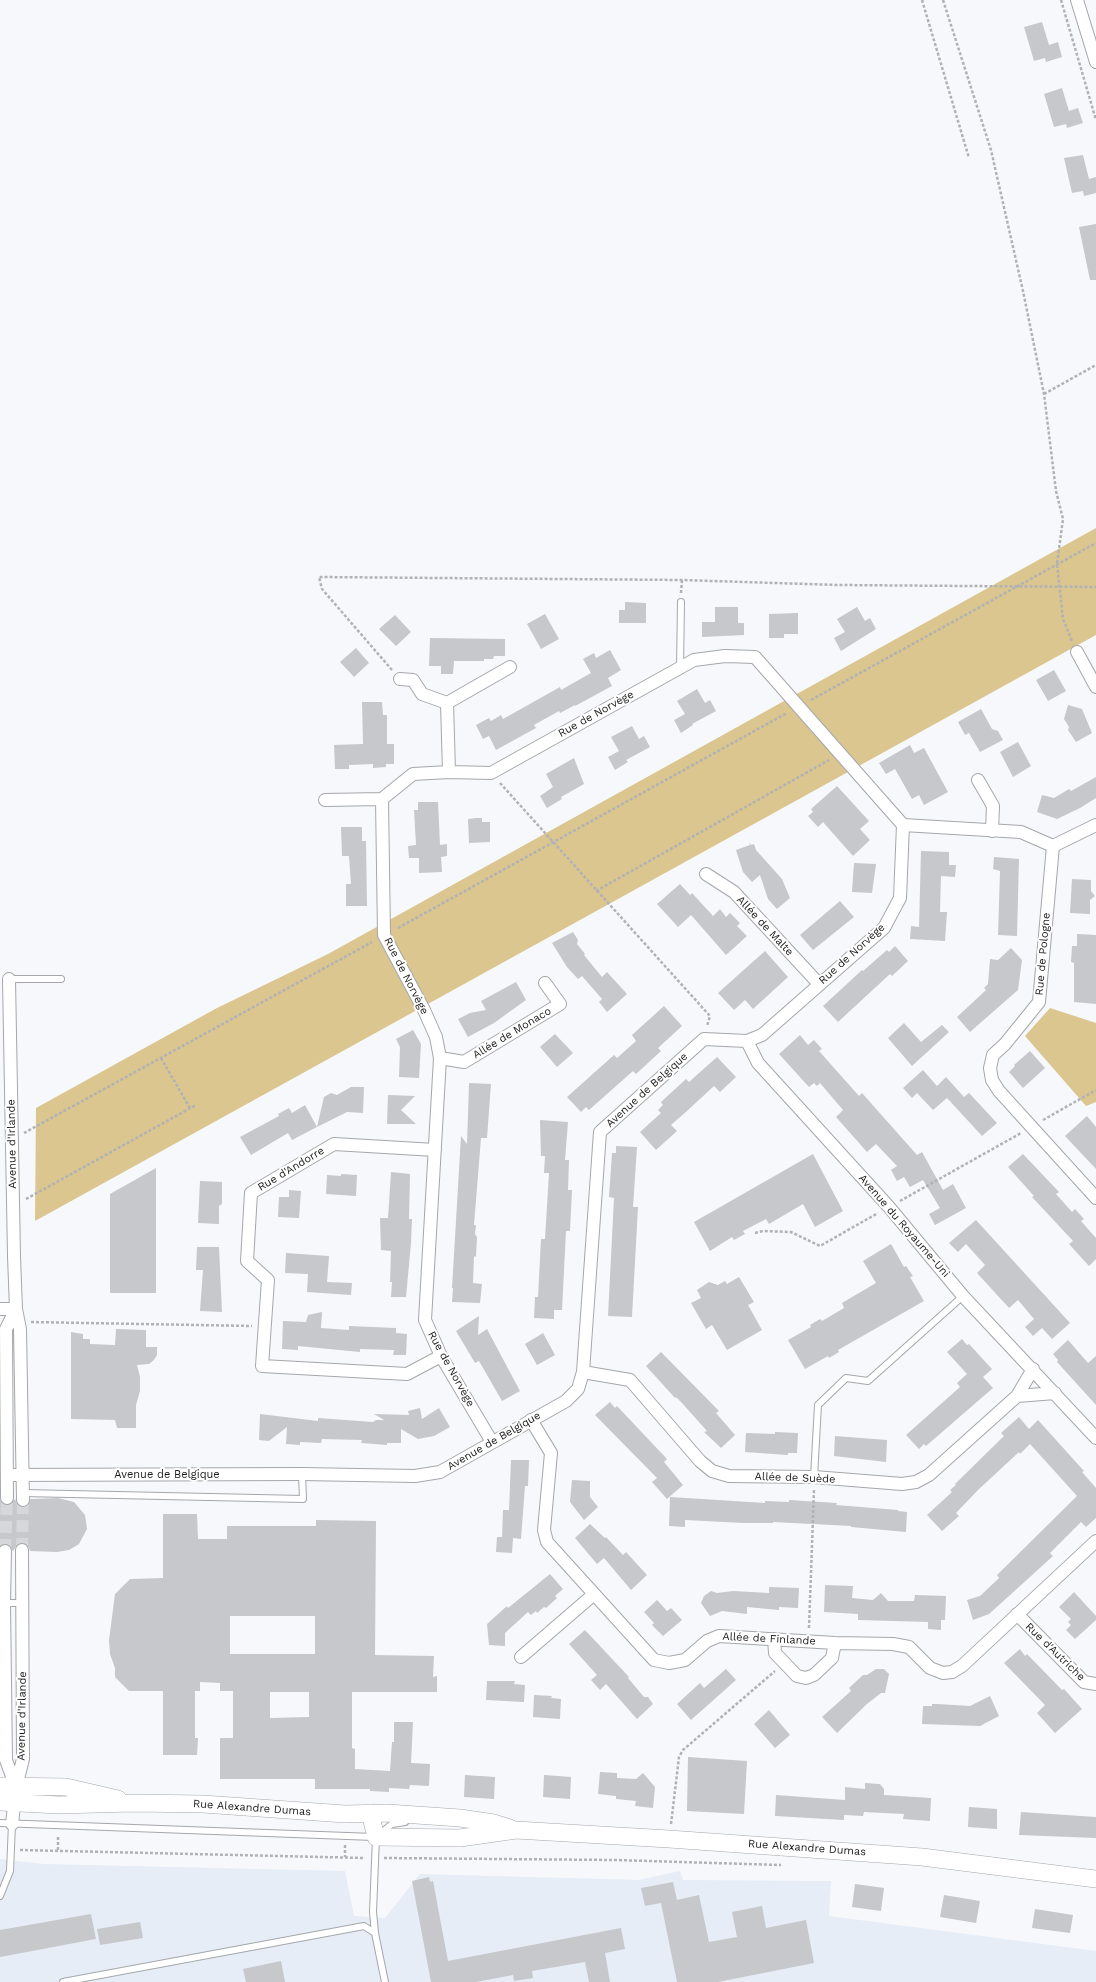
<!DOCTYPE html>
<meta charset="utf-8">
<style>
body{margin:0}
canvas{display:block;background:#f6f8fb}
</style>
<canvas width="1096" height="1982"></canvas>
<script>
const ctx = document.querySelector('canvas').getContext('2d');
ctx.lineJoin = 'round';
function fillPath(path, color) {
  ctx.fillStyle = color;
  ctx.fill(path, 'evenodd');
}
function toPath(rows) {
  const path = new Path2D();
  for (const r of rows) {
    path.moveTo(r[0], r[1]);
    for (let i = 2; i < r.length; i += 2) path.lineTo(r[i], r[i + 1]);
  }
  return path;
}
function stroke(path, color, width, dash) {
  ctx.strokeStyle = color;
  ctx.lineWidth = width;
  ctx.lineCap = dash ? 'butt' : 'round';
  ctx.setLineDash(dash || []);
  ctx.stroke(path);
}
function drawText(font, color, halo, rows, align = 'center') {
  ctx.font = font + ' "Work Sans",sans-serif';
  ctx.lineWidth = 4;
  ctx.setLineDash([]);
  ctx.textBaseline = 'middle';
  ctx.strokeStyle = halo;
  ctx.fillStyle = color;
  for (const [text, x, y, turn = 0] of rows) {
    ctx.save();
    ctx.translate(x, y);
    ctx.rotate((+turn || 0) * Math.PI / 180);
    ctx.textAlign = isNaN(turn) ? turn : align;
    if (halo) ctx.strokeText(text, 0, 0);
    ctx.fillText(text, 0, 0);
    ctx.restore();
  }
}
fillPath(toPath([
 [0,1859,44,1864,345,1871,354,1916,385,1918,420,1874,639,1880,680,1871,683,1880,831,1881,829,1916,1096,1951,1096,1982,0,1982]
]), '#e6edf7');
fillPath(toPath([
 [1096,528,1096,635,35,1221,36,1108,217,1008,328,954],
 [1050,1008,1096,1023,1096,1102,1086,1106,1025,1036]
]), '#dbc68f');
fillPath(toPath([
 [1042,22,1049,45,1058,42,1062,57,1046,62,1045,58,1034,61,1024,27],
 [1062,88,1069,111,1078,108,1083,123,1067,128,1066,124,1054,127,1044,94],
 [1083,155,1089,179,1096,177,1096,193,1084,196,1083,191,1072,193,1064,158],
 [1096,224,1096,280,1090,280,1079,227],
 [625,602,646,603,646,623,619,623,619,610,625,610],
 [715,607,738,607,738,623,744,623,744,635,702,637,702,622,715,622],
 [857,607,865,621,870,618,876,629,841,651,834,638,845,632,837,619],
 [798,613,798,634,784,634,784,638,769,638,769,614],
 [545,614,559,639,541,649,527,624],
 [395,615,411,632,396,646,379,629],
 [430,638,505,639,505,656,494,656,493,659,484,659,484,661,454,661,453,674,441,674,441,666,429,666],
 [356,648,369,663,354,677,340,662],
 [610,650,621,670,608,678,612,686,575,706,575,705,560,713,559,711,534,725,536,728,496,750,489,736,483,739,476,725,489,718,491,721,501,715,503,719,560,687,561,690,591,673,583,659,594,653,596,658],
 [1054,670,1066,691,1048,701,1036,680],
 [697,689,705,703,710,700,716,711,692,724,693,725,681,733,674,720,685,714,677,701],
 [362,702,382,702,383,715,387,715,387,744,394,744,394,764,386,764,386,767,373,768,373,764,349,765,349,769,335,769,334,745,363,744],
 [1068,705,1082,709,1092,733,1076,742,1068,730,1069,727,1064,719],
 [981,709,992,729,998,731,1003,740,980,752,969,733,965,735,958,722],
 [632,726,639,739,644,736,650,747,626,760,628,762,615,770,608,757,619,751,611,737],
 [1018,742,1031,766,1013,777,1000,752],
 [910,745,914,753,924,748,948,792,924,805,919,795,912,799,895,769,886,774,879,763],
 [574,758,584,784,561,797,562,799,547,808,540,796,553,787,546,774],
 [1096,777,1096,798,1080,808,1057,819,1037,812,1042,795,1054,798,1069,789,1071,791],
 [837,786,869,821,860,829,870,840,853,856,823,822,818,827,808,816,813,812,811,809],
 [418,802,438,802,440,845,447,844,447,856,441,857,442,872,419,873,419,858,409,858,408,846,416,845,414,810,418,810],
 [476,818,482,818,482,822,490,822,490,842,469,843,468,819],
 [341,827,362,827,362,841,366,841,367,906,346,906,346,884,351,884,349,856,342,856],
 [749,842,751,845,754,844,756,850,782,879,790,898,777,909,768,899,760,875,752,882,743,872,736,850,750,845],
 [921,851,949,852,949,865,956,865,955,877,941,876,940,912,947,912,945,941,910,939,911,926,919,927],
 [994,857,1019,859,1017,936,998,935,1000,871,993,869],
 [854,863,876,864,872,893,852,892],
 [1072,879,1091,880,1091,891,1095,896,1090,900,1090,914,1070,913],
 [680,884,690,895,692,893,713,916,720,909,726,917,730,913,740,923,737,926,747,936,726,955,691,915,678,927,657,904],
 [840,901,854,917,813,950,800,935],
 [573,932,578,940,577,944,585,954,584,955,602,977,607,972,627,994,607,1012,599,1002,602,999,582,976,578,979,567,967,552,943],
 [1077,934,1096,935,1096,1004,1074,1002,1074,963,1071,962,1072,946,1077,946],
 [895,946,908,961,892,976,890,974,838,1022,823,1006,862,970,863,971,887,950,889,952],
 [1011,948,1022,960,1018,990,970,1032,957,1017,986,990,984,988,988,984,990,959,998,960],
 [765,951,788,977,753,1009,745,1000,734,1010,718,993],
 [516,982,526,1000,494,1023,468,1037,458,1019,470,1013,486,1010,481,1001],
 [664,1006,682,1026,658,1048,661,1051,636,1074,633,1071,589,1110,586,1107,581,1112,567,1097,614,1055,617,1058,636,1041,632,1035],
 [904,1023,921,1042,942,1025,949,1032,912,1066,888,1038],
 [413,1030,421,1044,419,1078,399,1077,400,1047,396,1039],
 [555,1034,573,1053,557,1067,540,1047],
 [800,1035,808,1045,814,1040,822,1049,819,1051,859,1096,862,1093,917,1155,922,1152,943,1190,953,1184,966,1208,935,1225,929,1214,940,1208,923,1180,910,1187,904,1177,897,1181,891,1170,897,1166,876,1144,867,1152,836,1117,843,1110,820,1083,817,1086,814,1083,809,1087,779,1054],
 [1030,1051,1045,1068,1023,1088,1009,1072,1015,1066,1014,1065],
 [717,1057,736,1077,720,1092,714,1086,687,1111,671,1125,677,1131,656,1150,640,1132,661,1113,658,1110,663,1105,661,1102,686,1079,689,1082],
 [923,1070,937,1086,946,1077,964,1097,969,1093,997,1123,982,1136,947,1098,933,1110,917,1093,912,1098,903,1088],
 [469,1083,491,1084,487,1138,481,1138,474,1225,476,1225,475,1234,477,1237,476,1257,474,1256,473,1283,482,1284,480,1303,452,1302,453,1288,452,1288,461,1136,467,1144],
 [351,1087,364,1087,363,1113,347,1112,317,1127,324,1097,331,1093,337,1095],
 [388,1095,415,1096,401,1110,416,1124,387,1124],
 [305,1105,317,1127,292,1140,288,1133,251,1155,240,1137,279,1116,278,1114,289,1108,292,1113],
 [1087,1116,1096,1127,1096,1169,1065,1136],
 [540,1120,568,1122,565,1160,569,1160,568,1190,572,1190,570,1231,566,1231,562,1310,554,1310,554,1319,534,1318,535,1297,538,1297,541,1239,545,1239,549,1173,544,1173,545,1156,541,1156],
 [616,1146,637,1147,633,1207,638,1207,632,1317,608,1316,614,1198,609,1197,612,1153,616,1153],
 [813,1154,843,1211,815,1227,803,1204,769,1224,766,1219,743,1231,745,1234,734,1240,732,1237,710,1251,694,1222],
 [1023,1154,1059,1192,1056,1194,1072,1212,1075,1209,1084,1219,1081,1221,1096,1238,1096,1259,1089,1266,1069,1244,1073,1241,1032,1197,1034,1196,1008,1167],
 [156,1168,156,1293,110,1293,110,1194],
 [391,1172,410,1174,409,1219,412,1219,411,1243,406,1297,391,1297,392,1282,390,1282,391,1251,381,1250,380,1218,388,1218],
 [341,1174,357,1175,356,1196,326,1194,327,1175,341,1176],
 [200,1181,222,1182,222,1204,219,1206,219,1224,198,1223],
 [289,1190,301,1191,299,1218,278,1217,279,1197,289,1197],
 [976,1220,1070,1323,1052,1339,1042,1328,1033,1336,1025,1327,1034,1319,1018,1300,1009,1308,977,1273,985,1265,966,1244,958,1252,949,1243],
 [891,1244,904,1267,906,1266,913,1276,910,1277,924,1301,838,1350,839,1352,829,1358,828,1356,805,1369,788,1340,811,1327,810,1325,820,1319,822,1321,844,1308,842,1303,876,1283,863,1261],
 [197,1247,219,1247,222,1312,200,1311,203,1270,196,1270],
 [286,1253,329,1256,327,1282,352,1283,351,1295,307,1292,308,1274,285,1273],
 [739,1277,754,1302,748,1305,762,1330,727,1350,712,1325,706,1329,691,1303,701,1298,697,1290,709,1282,718,1285,725,1281,727,1284],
 [322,1312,321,1328,349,1330,349,1326,396,1328,396,1333,407,1334,406,1355,393,1355,394,1350,360,1349,360,1352,298,1346,298,1350,282,1349,283,1321,306,1322,308,1315],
 [479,1316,478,1335,487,1329,520,1391,502,1401,479,1361,475,1363,456,1331],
 [116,1329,146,1330,146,1347,157,1347,157,1355,154,1360,149,1364,137,1365,140,1377,140,1391,136,1405,136,1428,117,1428,115,1420,71,1419,71,1332,83,1334,83,1339,90,1339,90,1344,115,1345],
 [543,1333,555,1355,537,1365,525,1344],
 [962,1339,967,1345,969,1344,992,1369,983,1377,993,1388,926,1446,924,1444,919,1449,906,1435,960,1387,957,1383,967,1374,947,1352],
 [1068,1340,1088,1363,1096,1356,1096,1405,1057,1362,1058,1360,1053,1354],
 [661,1352,719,1411,716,1413,735,1435,721,1448,704,1432,707,1431,682,1403,676,1397,675,1398,646,1366],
 [610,1402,615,1408,617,1406,667,1459,664,1462,683,1485,667,1499,652,1482,657,1478,595,1415],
 [420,1408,422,1419,439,1408,450,1427,434,1436,418,1439,401,1429,401,1443,387,1443,387,1445,361,1443,362,1440,322,1439,321,1443,300,1442,300,1445,286,1444,287,1427,269,1441,259,1440,260,1414,318,1421,318,1418,373,1422,376,1420,384,1420,374,1414,409,1415,408,1411],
 [1019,1417,1029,1429,1038,1420,1084,1471,1082,1472,1096,1488,1096,1518,1086,1527,1081,1522,1050,1553,1053,1556,1009,1596,989,1614,973,1620,967,1600,980,1596,999,1578,997,1575,1077,1496,1030,1444,1020,1454,1019,1452,978,1490,956,1513,959,1516,942,1531,927,1515,952,1492,950,1490,956,1485,955,1484,1004,1436,1001,1433],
 [775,1432,798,1433,797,1453,788,1453,788,1455,745,1452,746,1433,775,1434],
 [835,1436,887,1440,886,1462,834,1456],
 [511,1460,529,1460,528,1486,525,1486,521,1539,513,1538,512,1553,496,1552,497,1537,502,1537,503,1510,509,1510],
 [572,1480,590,1481,590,1497,598,1507,584,1520,570,1502],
 [670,1497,765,1503,765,1501,789,1502,789,1500,837,1503,836,1505,898,1510,898,1511,907,1512,906,1532,851,1527,851,1526,773,1522,773,1523,744,1523,685,1520,685,1527,669,1526],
 [58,1498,74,1502,85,1515,87,1529,79,1544,69,1550,57,1552,30,1551,28,1546,22,1543,16,1546,14,1550,12,1551,9,1544,5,1544,0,1546,0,1500,3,1504,7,1505,15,1499,17,1504,24,1507,29,1504,30,1499],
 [163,1514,197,1514,198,1539,227,1539,227,1526,316,1526,316,1520,376,1521,375,1655,434,1656,433,1677,437,1676,437,1692,352,1692,352,1748,355,1749,355,1769,390,1771,392,1742,394,1742,394,1722,413,1722,411,1763,430,1764,429,1786,410,1785,409,1789,389,1788,389,1792,370,1791,370,1789,315,1789,315,1779,220,1779,220,1738,233,1738,233,1691,220,1691,220,1683,200,1682,200,1691,195,1691,195,1738,198,1738,197,1755,163,1755,163,1691,129,1691,115,1677,115,1668,110,1654,109,1640,115,1594,130,1579,163,1578],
 [230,1616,315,1616,315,1654,230,1654],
 [270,1692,309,1692,309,1717,270,1718],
 [590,1524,605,1538,606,1537,623,1555,626,1552,647,1575,631,1590,604,1558,597,1564,575,1538],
 [550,1574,563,1589,555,1596,557,1598,546,1608,544,1607,537,1613,536,1611,531,1615,528,1612,505,1633,505,1646,489,1645,487,1624,507,1606,508,1608],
 [825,1585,853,1586,852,1598,873,1600,881,1593,888,1601,914,1601,915,1595,946,1596,945,1620,941,1620,941,1630,928,1629,928,1622,858,1620,858,1614,824,1612],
 [769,1587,799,1588,798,1608,779,1607,779,1610,747,1607,747,1614,722,1611,710,1616,701,1603,704,1596,711,1591,717,1593,733,1591,769,1593],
 [1074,1592,1096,1616,1096,1620,1075,1639,1066,1630,1071,1625,1068,1622,1071,1619,1059,1607],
 [657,1600,667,1611,671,1608,682,1620,663,1636,652,1625,654,1623,644,1612],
 [585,1630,629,1677,628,1678,644,1697,648,1697,653,1704,637,1719,606,1684,600,1690,591,1680,597,1675,569,1644],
 [1020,1649,1025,1656,1027,1654,1062,1690,1064,1689,1082,1709,1055,1733,1037,1713,1045,1705,1004,1663],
 [726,1669,736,1680,691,1720,677,1704,700,1683,704,1688],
 [876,1669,884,1669,889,1674,885,1693,881,1693,867,1704,837,1733,822,1717,851,1691,849,1688,863,1675,867,1675],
 [487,1681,515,1681,514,1684,525,1685,524,1702,486,1700],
 [534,1695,552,1696,551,1698,561,1699,560,1719,533,1717],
 [990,1696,999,1716,980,1726,922,1724,923,1706,932,1706,932,1704,938,1704,970,1706],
 [769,1710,790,1735,775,1748,754,1724],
 [688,1757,747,1761,744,1814,687,1811],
 [600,1772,617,1773,617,1778,636,1779,643,1773,655,1787,653,1808,635,1806,636,1801,616,1799,616,1796,598,1794],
 [465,1775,495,1777,494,1799,464,1797],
 [544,1775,571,1777,570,1799,543,1797],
 [865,1783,880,1784,884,1789,884,1795,931,1798,930,1821,903,1819,904,1814,864,1812,863,1816,844,1815,844,1820,775,1816,776,1795,845,1800,845,1787,865,1789],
 [969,1807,997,1809,997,1829,968,1827],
 [1021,1812,1096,1817,1096,1838,1019,1835],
 [429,1877,430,1882,433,1881,448,1961,621,1928,625,1949,605,1953,610,1982,589,1982,585,1962,532,1971,533,1978,514,1981,513,1975,476,1982,431,1982,412,1881],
 [673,1882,677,1900,699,1895,709,1942,737,1937,732,1912,762,1906,766,1928,806,1920,814,1963,718,1982,677,1982,661,1903,645,1906,641,1888],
 [855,1884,884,1888,881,1911,852,1907],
 [944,1895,980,1901,976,1923,940,1917],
 [1035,1909,1073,1915,1070,1933,1032,1928],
 [91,1914,96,1939,0,1957,0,1930],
 [140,1922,143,1938,100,1945,97,1929],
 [281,1961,285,1982,246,1982,243,1969]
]), '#c6c8cb');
stroke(toPath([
 [22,1550,23,1500],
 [5,1551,7,1498]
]), '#d5d7d9', 12, [12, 6]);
const lane = toPath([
 [680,668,681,602],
 [9,979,61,979],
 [814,1477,818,1405,846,1378,868,1381,963,1296],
 [23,1493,303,1499,302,1474],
 [3,1603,22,1603],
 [0,1823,374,1837],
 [0,1896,10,1871,12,1824],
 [63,1982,364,1926,375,1933],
 [385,1982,375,1933,373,1912,376,1837,392,1824,405,1822]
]);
const street = toPath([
 [1077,0,1096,62],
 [1077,652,1096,687],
 [400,679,413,680,422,694,447,703,510,667],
 [447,703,449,772],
 [978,780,993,806,992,831],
 [325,800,382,799],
 [903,825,1021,832,1053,846],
 [1096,825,1053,846,1039,1002,1005,1044,993,1055,990,1068,992,1080,999,1091,1096,1198],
 [706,874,734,892,819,984],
 [9,979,14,1256,16,1309,20,1329,23,1500],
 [440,1058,464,1062,560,1004,545,983],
 [435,1150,334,1144,251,1193,247,1261,268,1280,262,1366,407,1374,441,1356],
 [0,1309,16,1309],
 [583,1372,630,1380,700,1461,712,1471,729,1476,814,1477,902,1484,916,1482,929,1475,1017,1396,1033,1369],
 [1017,1396,1055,1393],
 [531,1420,551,1453,544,1530,547,1542,654,1660,669,1663,685,1660,707,1641,719,1636,835,1643,893,1644,909,1647,930,1668,943,1673,952,1672,962,1666,1096,1541],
 [492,1442,441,1356,425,1320,440,1058,436,1037,424,1010,384,935,382,799,413,774,449,772,491,773,694,660,725,656,755,657,903,825,900,898,884,928,762,1035,747,1041],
 [7,1475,302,1474,415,1476,440,1472,566,1401,578,1389,583,1372,600,1132,704,1039,747,1041,758,1063,889,1207,963,1296,1096,1438],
 [7,1498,6,1329,16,1309],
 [5,1551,4,1603,6,1760,16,1787],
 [1017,1614,1084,1682,1096,1684],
 [774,1639,775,1653,797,1676,806,1678,814,1675,832,1658,835,1643],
 [521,1657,593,1595],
 [12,1824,16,1787,23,1759,22,1550]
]);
const secondary = toPath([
 [0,1786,66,1787,118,1799],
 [0,1802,59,1805,133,1803,203,1804,345,1814,387,1813,460,1818,494,1823,510,1828],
 [370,1813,376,1837,460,1838,516,1830,669,1839,922,1857,1096,1879]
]);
stroke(lane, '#a5a7aa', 8);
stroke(street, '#a5a7aa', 14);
stroke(secondary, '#a5a7aa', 18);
stroke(toPath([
 [922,0,969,158],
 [943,0,991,150,1023,291,1044,394,1056,491,1063,519,1057,564,1063,619,1072,641],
 [1061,0,1096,120],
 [1044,394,1096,365],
 [681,593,682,580],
 [392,670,322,589,319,577,682,580,838,585,1096,587],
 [811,700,1096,543],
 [500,783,710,1016,707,1026],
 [596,891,829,760],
 [398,928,787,713],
 [161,1058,190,1108],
 [1043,1120,1096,1090],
 [24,1133,372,942],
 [26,1199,196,1105],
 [900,1201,1021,1133],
 [755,1233,763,1231,791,1232,820,1246,878,1213],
 [31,1322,252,1326],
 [809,1628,814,1490],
 [671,1824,679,1757,683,1750,775,1671],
 [345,1845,345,1857],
 [20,1850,365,1858],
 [58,1850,58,1835],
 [384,1858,615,1860,781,1865]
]), '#b0b2b4', 2.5, [3, 2]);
stroke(lane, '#fff', 6);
stroke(street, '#fff', 12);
stroke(secondary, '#fff', 17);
drawText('11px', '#1a1a1b', '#fff', [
 ["Rue de Norvège",596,714,-29],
 ["Allée de Malte",765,926,47],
 ["Rue de Norvège",852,954,-42],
 ["Rue de Pologne",1043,954,-85],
 ["Rue de Norvège",406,976,63],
 ["Allée de Monaco",512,1033,-31],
 ["Avenue de Belgique",647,1090,-42],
 ["Avenue d'Irlande",12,1144,-91],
 ["Rue d'Andorre",291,1169,-31],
 ["Avenue du Royaume-Uni",904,1226,49],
 ["Rue de Norvège",451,1369,61],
 ["Avenue de Belgique",494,1441,-30],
 ["Avenue de Belgique",167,1475],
 ["Allée de Suède",795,1478,2],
 ["Allée de Finlande",769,1639,3],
 ["Rue d'Autriche",1055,1652,44],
 ["Avenue d'Irlande",22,1716,-89],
 ["Rue Alexandre Dumas",252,1808,4],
 ["Rue Alexandre Dumas",807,1848,4]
]);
</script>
